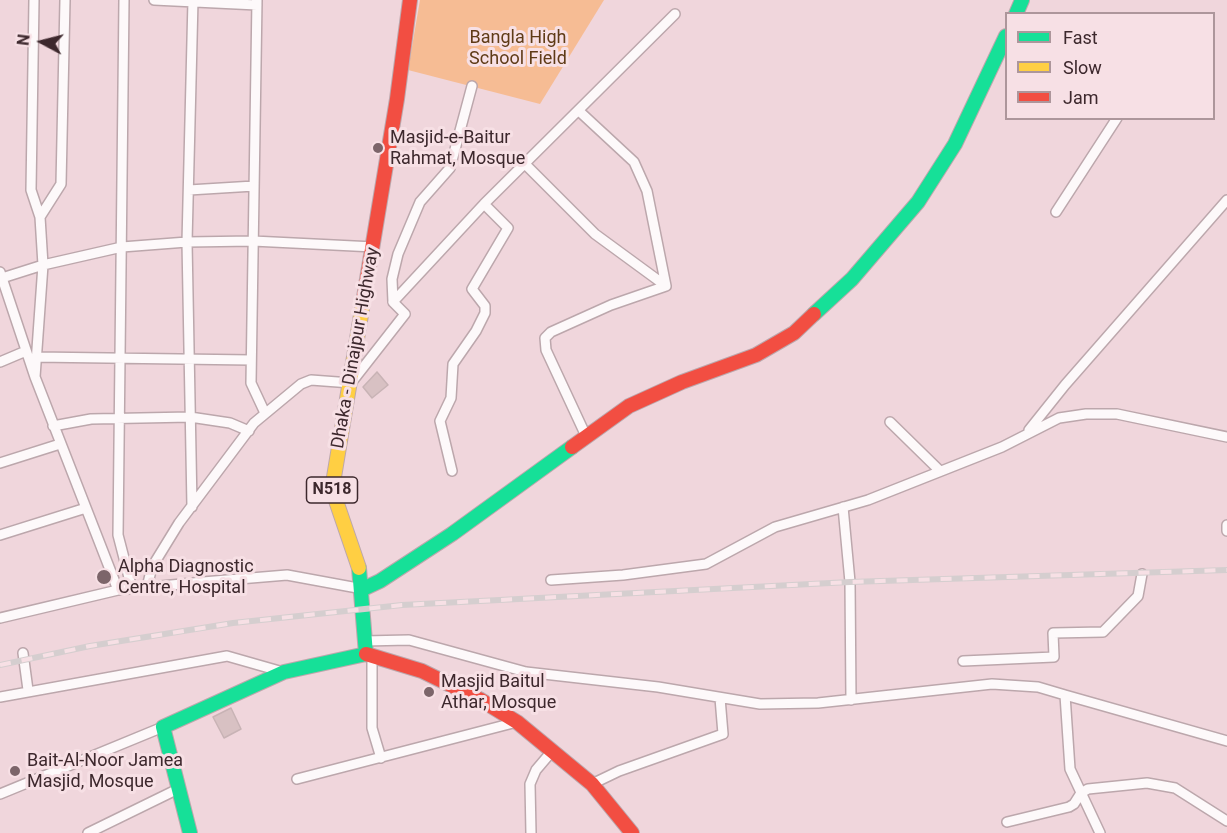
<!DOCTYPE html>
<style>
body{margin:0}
#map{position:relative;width:1227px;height:833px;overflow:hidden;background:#f0d6dc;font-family:Roboto,sans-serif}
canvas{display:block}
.legend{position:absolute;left:1005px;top:12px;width:210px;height:108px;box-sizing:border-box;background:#f7e0e5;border:2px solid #ad969b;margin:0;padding:8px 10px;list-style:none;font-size:18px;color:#3d282d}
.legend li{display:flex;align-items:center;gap:12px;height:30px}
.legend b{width:30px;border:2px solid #ad969b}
.north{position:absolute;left:12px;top:12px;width:60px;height:60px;-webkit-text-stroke:4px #f7e0e5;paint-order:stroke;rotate:277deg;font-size:16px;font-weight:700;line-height:24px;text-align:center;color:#3d282d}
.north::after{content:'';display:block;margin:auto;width:21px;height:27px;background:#3d282d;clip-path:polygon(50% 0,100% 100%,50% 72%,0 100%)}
</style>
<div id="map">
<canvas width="1227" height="833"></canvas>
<ul class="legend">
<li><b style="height:8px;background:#16e098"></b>Fast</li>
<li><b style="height:8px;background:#ffcf43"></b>Slow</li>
<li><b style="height:8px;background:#f24e42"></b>Jam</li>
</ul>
<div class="north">N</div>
</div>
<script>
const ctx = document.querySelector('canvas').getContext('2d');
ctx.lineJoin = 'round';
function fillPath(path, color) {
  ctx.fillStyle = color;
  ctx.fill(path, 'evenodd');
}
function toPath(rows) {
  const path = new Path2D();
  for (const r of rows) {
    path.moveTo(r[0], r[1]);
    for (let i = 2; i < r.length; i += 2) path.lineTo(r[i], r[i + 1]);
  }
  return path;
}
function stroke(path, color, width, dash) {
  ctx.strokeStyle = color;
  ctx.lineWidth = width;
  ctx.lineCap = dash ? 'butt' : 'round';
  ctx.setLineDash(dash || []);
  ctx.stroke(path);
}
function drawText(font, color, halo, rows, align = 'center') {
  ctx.font = font + ' Roboto,sans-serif';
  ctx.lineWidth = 6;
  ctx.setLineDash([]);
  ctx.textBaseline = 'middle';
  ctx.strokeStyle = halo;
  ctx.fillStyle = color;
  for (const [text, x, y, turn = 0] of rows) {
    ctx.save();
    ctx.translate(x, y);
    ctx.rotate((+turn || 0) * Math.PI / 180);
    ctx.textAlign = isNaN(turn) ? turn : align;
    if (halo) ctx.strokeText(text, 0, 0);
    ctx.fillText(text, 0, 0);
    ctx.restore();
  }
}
fillPath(toPath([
 [420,0,604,0,540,104,408,70]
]), '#f6bc94');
const building = toPath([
 [377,372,388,385,372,398,363,387,377,372],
 [231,708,241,729,224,738,213,717,231,708]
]);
fillPath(building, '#d8c1c3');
stroke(building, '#c8b3b5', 1.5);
const street = toPath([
 [34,0,31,190,40,217,43,265,35,377],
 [124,0,118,535,132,589],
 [154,0,257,5],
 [257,0,251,383,265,413],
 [579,111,634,162,647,191,666,286,611,305,551,332,545,338,546,350,586,436],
 [525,164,595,234,666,286],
 [189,190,254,186],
 [1056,212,1117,118],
 [40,217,61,184,65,0],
 [0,272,35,377,118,590],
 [2,278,43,265,122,247,187,242,253,241,374,247],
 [393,302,392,279,398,254,420,202,450,168,472,86],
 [36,357,251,360],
 [0,362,26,351],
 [890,422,939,470],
 [53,426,91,419,190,417,230,423,249,431],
 [1029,430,1065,385,1227,200],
 [0,463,60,444],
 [452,471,440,421,451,398,453,364,476,331,485,313,485,306,472,289,508,228,484,204],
 [192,507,187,242,193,0],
 [843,507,850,582,851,700],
 [1227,525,1227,531],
 [0,535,86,508],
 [551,580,623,575,706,564,775,527,868,500,1002,447,1059,418,1086,414,1117,414,1227,437],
 [147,587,152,567,179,523,254,423,301,384,311,380,351,383,405,314,393,302,484,204,675,14],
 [0,618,118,590,203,582,287,575,363,589],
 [364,641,409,640,526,672,658,687,760,704,818,703,992,684,1038,687,1065,695],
 [23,653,28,690],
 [372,655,372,728,381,758],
 [963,661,1054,657,1053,633,1103,632,1138,596,1142,574],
 [0,697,227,656,283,672],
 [297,779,517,722],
 [592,784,619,771,723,734,720,698],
 [0,794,163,727],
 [1007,822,1069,807,1074,804,1081,793,1088,789,1147,783,1175,788,1227,821],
 [88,833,180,788],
 [531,833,530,784,536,770,553,750],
 [1100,833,1070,769,1065,695,1227,741]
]);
const fast = toPath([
 [1016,14,1022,0],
 [814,314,852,279,918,202,955,144,1006,36],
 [363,589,380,581,452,534,572,447],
 [190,833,163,727,284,672,366,654,359,568]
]);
const slow = toPath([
 [359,568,332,489,363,303]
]);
const jam = toPath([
 [363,303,397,99,410,0],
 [572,447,629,406,682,382,756,355,794,333,814,314],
 [366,654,422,671,481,700,517,722,592,784,632,833]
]);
stroke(street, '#bca7ac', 12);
stroke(fast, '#bca7ac', 16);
stroke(slow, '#bca7ac', 16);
stroke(jam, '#bca7ac', 16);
stroke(street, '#fdf9fa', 9);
stroke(fast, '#16e098', 14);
stroke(slow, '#ffcf43', 14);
stroke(jam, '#f24e42', 14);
const rail = toPath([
 [0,665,90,646,233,623,402,605,850,582,1227,570]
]);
stroke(rail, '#d5cecf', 6);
stroke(rail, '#f7e0e5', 4, [11]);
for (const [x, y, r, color] of [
 [378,148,6,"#7c656a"],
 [104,577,8,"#7c656a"],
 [429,692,6,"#7c656a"],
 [15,771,6,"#7c656a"]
]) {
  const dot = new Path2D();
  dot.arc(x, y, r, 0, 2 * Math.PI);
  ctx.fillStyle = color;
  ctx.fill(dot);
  stroke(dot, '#f7e0e5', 2);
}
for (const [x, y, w] of [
 [332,490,51]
]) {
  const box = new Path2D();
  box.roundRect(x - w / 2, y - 13, w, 26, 4.5);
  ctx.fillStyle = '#f7e0e5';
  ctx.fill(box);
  stroke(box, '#3d282d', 1.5);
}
drawText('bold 16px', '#3d282d', null, [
 ["N518",332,490]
]);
drawText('18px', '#5f3b17', '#f7e0e5', [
 ["Bangla High",518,38],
 ["School Field",518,59]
]);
drawText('18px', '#3d282d', '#f7e0e5', [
 ["Masjid-e-Baitur",390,138],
 ["Rahmat, Mosque",390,159],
 ["Alpha Diagnostic",118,567],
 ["Centre, Hospital",118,588],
 ["Masjid Baitul",441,682],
 ["Athar, Mosque",441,703],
 ["Bait-Al-Noor Jamea",27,761],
 ["Masjid, Mosque",27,782]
], 'left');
drawText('18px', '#3d282d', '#f7e0e5', [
 ["Dhaka - Dinajpur Highway",356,348,-80]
]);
</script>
